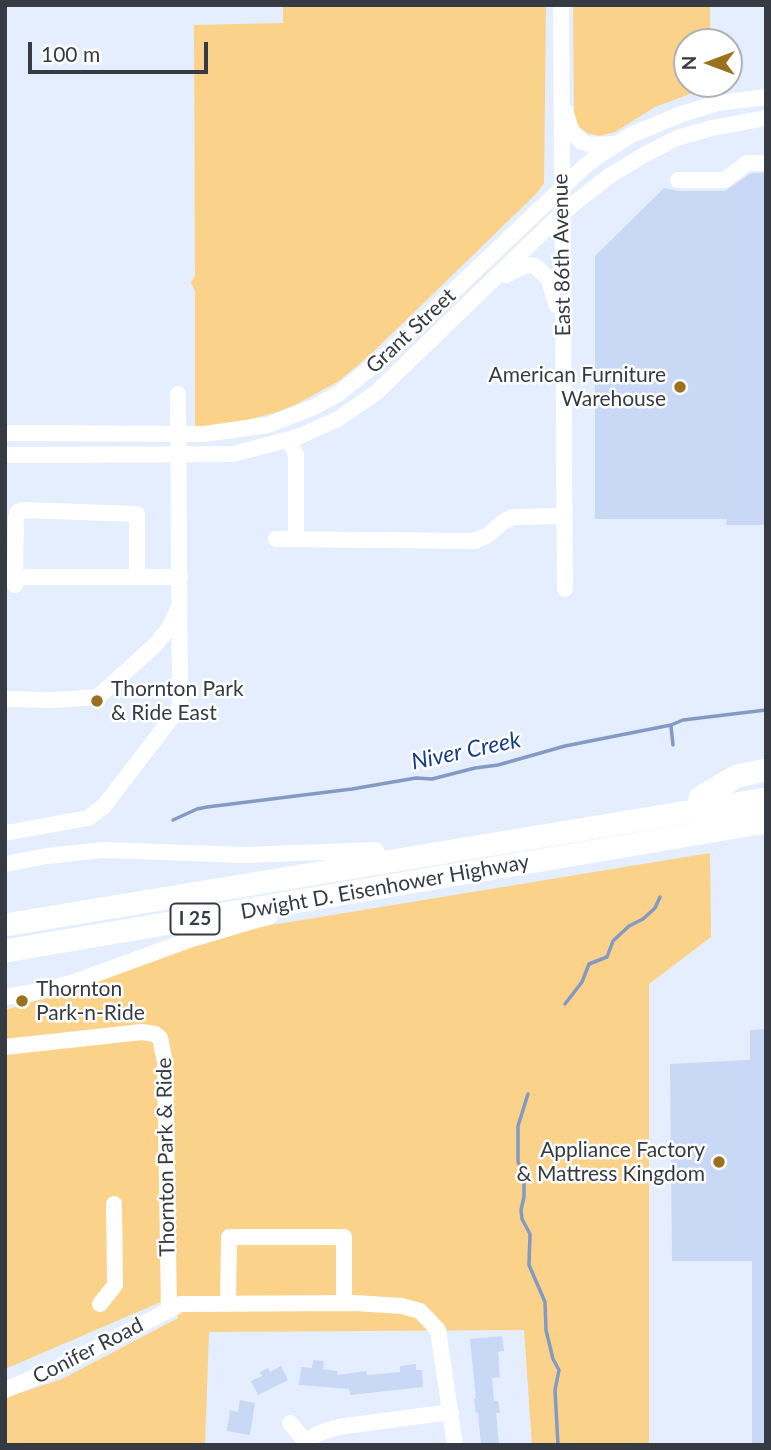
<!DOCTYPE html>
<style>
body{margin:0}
#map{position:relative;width:771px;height:1450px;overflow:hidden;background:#e4eefe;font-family:Lato,sans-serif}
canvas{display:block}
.frame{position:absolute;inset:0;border:7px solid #363b43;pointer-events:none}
.north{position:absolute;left:673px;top:28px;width:70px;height:70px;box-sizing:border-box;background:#fff;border:2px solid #afb1b4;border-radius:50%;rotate:270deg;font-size:19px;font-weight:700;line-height:28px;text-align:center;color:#363b43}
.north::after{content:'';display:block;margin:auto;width:24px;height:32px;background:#9a721e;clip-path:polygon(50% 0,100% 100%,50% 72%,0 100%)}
.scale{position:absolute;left:28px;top:42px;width:180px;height:32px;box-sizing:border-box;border:4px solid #363b43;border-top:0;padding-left:9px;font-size:21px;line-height:24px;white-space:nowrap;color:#363b43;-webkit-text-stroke:5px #fff;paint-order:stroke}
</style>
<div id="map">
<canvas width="771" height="1450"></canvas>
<div class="frame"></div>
<div class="north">N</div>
<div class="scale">100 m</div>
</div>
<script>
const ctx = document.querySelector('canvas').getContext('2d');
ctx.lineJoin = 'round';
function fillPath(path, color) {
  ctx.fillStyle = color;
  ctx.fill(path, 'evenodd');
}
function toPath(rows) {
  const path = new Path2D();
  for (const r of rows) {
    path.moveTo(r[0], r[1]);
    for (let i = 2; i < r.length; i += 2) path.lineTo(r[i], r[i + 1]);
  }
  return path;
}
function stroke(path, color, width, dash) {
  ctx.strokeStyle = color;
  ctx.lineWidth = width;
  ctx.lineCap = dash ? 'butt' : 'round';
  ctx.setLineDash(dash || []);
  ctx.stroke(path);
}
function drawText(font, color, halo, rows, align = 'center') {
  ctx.font = font + ' Lato,sans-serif';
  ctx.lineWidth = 5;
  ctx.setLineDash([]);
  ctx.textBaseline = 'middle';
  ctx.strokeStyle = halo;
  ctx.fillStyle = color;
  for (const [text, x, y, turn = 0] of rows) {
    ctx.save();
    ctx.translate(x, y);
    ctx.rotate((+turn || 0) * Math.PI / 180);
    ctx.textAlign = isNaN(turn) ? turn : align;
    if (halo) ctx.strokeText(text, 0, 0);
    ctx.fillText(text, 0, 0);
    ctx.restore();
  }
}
fillPath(toPath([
 [283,5,546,5,544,183,537,193,371,354,339,381,295,405,277,412,240,422,197,427,195,425,195,291,191,283,195,275,194,25,283,23],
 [573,5,710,5,710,42,687,42,687,84,710,84,711,89,698,91,655,107,615,132,599,136,587,133,578,126,574,112],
 [710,853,711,937,649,984,649,1445,532,1445,524,1330,209,1332,205,1445,5,1445,5,1398,62,1379,178,1318,177,1295,5,1369,5,1010,74,990,229,932]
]), '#fbd289');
stroke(toPath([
 [671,726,673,745],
 [173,820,197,809,207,807,352,789,416,778,432,779,475,768,498,765,565,746,671,725,683,720,766,710],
 [565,1004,582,982,589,964,607,957,613,941,629,926,643,919,655,908,660,897],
 [528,1094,518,1126,518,1162,524,1174,524,1197,521,1210,522,1219,530,1234,529,1265,545,1302,546,1330,553,1359,559,1370,555,1390,558,1445]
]), '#839ac4', 3.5);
fillPath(toPath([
 [751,173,766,173,766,525,726,525,727,519,595,519,595,256,664,188,678,191,725,191],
 [766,1029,766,1445,752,1445,752,1261,672,1261,670,1064,750,1060,750,1030],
 [502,1336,504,1351,498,1352,500,1377,492,1378,494,1401,498,1401,500,1413,496,1413,499,1445,481,1445,478,1412,476,1413,474,1399,476,1399,470,1339],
 [313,1360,324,1361,323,1369,338,1371,337,1375,366,1371,367,1375,400,1372,400,1366,416,1364,416,1370,422,1370,423,1387,350,1395,349,1389,299,1385,301,1367,312,1368],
 [281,1366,288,1380,258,1395,251,1381,262,1376,260,1372,268,1368,270,1372],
 [240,1400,255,1403,250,1435,227,1431,230,1410,238,1412]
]), '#c8d8f5');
stroke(toPath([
 [561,5,565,589],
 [565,111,572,132,582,142,591,145,614,144],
 [678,180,725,180,747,163,766,163],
 [506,275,526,265,535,266,548,278,557,306],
 [5,433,204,434,268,425,314,407,338,394,383,358,586,165,606,151,631,135,682,114,718,103,766,97],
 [289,440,296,455,296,539],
 [5,455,233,454,298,437,338,419,377,392,561,214,609,176,644,155,677,138,712,128,766,118],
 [276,539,475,541,488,535,503,522,513,517,565,516],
 [15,577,16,517,18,512,23,510,137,514,137,577],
 [15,585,15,577,180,577],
 [5,699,53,700,98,697,156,644,169,628,179,607],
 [5,833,88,818,104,806,180,707,178,394],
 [5,864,47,856,104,850,246,855,376,850],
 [5,997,40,991,71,983,192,939,270,916],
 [5,1047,142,1032,155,1034,160,1038,165,1062,169,1309],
 [100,1304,115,1285,114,1204],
 [228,1304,229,1237,344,1237,344,1303],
 [5,1390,53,1370,181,1304,355,1303,402,1306,420,1311,438,1330,455,1445],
 [290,1423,306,1442],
 [303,1445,317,1434,338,1427,451,1412]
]), '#fff', 16);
stroke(toPath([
 [700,798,737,776,766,770],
 [5,925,766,799],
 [5,951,766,822]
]), '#fff', 23);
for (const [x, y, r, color] of [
 [680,387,7,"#9a721e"],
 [97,701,7,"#9a721e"],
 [22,1001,7,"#9a721e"],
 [719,1162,7,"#9a721e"]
]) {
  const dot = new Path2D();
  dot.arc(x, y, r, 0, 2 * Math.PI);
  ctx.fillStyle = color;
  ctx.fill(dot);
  stroke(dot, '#fff', 2.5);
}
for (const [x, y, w] of [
 [195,919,49]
]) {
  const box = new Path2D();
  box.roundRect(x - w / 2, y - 15.5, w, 31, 5);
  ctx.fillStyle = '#fff';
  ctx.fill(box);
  stroke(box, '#363b43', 2);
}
drawText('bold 19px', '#363b43', null, [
 ["I 25",195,919]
]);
drawText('21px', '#363b43', '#fff', [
 ["East 86th Avenue",562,255,-91],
 ["Grant Street",411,331,-43],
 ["Dwight D. Eisenhower Highway",385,887,-10],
 ["Thornton Park & Ride",166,1157,-91],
 ["Conifer Road",88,1351,-27]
]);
drawText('21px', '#363b43', '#fff', [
 ["American Furniture",666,375],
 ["Warehouse",666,399],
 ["Thornton Park",111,689,"left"],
 ["& Ride East",111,713,"left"],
 ["Thornton",36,989,"left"],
 ["Park-n-Ride",36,1013,"left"],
 ["Appliance Factory",705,1150],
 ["& Mattress Kingdom",705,1174]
], 'right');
drawText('italic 23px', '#143d8b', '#fff', [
 ["Niver Creek",466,751,-12]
]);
</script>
